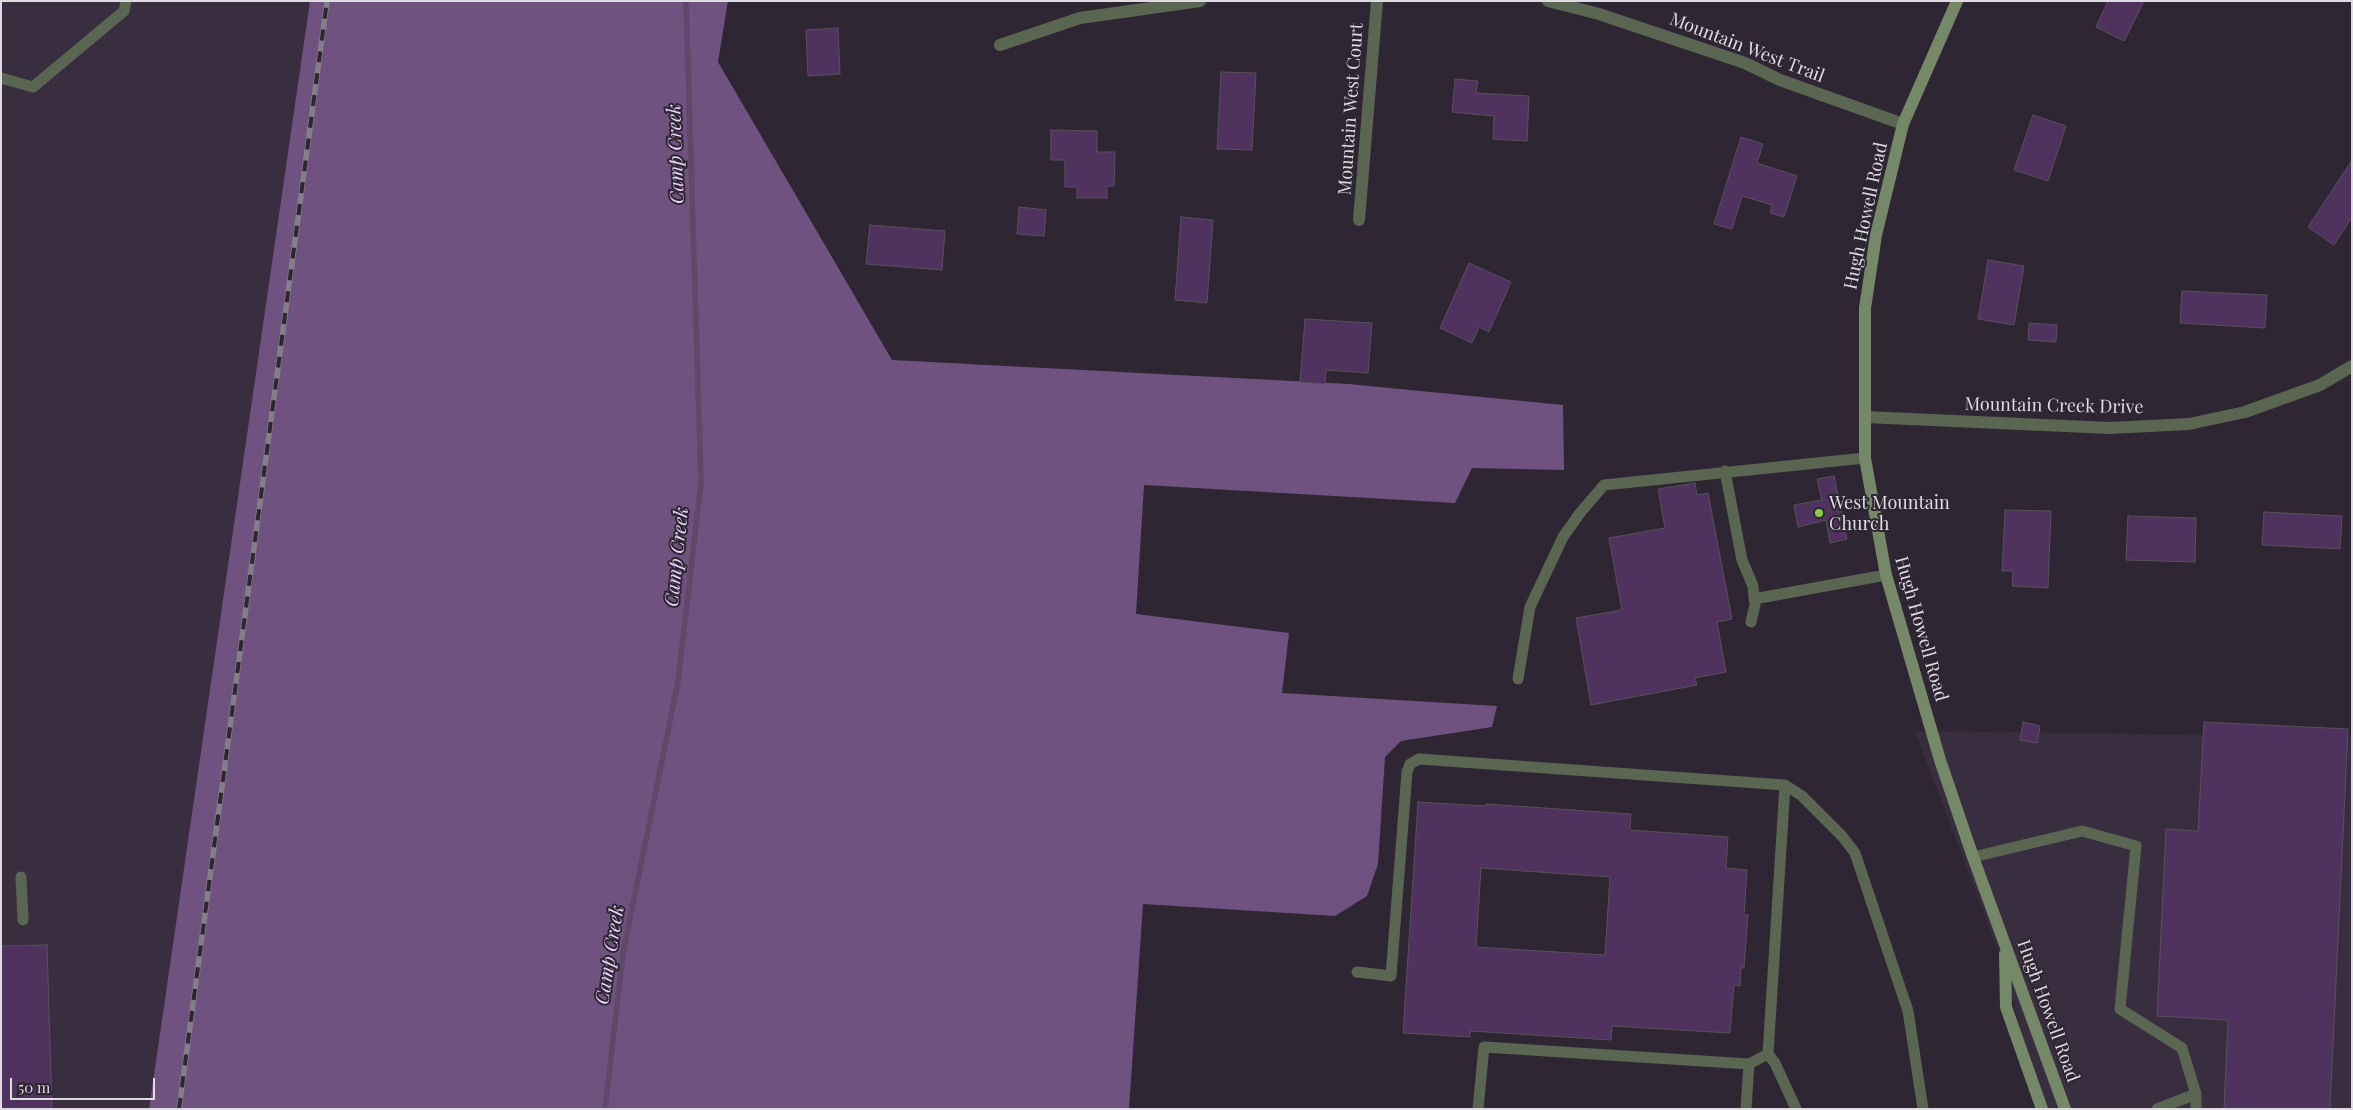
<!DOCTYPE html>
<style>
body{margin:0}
#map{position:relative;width:2353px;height:1110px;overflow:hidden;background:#2e2733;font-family:"Playfair Display",serif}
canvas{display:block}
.frame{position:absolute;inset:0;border:2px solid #dfdbe2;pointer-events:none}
.scale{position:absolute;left:10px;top:1078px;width:145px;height:22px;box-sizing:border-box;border:2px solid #dfdbe2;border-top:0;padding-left:6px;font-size:15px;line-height:18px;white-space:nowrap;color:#dfdbe2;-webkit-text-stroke:4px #2e2733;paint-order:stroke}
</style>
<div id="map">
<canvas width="2353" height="1110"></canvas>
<div class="frame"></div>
<div class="scale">50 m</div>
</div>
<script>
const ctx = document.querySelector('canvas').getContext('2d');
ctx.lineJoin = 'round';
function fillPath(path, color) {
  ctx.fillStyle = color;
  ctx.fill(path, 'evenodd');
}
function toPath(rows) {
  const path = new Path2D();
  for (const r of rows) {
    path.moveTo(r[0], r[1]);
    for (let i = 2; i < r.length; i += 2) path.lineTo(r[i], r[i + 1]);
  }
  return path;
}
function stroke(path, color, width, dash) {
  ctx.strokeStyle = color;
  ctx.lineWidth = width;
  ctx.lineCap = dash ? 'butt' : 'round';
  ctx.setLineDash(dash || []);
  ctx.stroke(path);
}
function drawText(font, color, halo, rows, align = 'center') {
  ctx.font = font + ' "Playfair Display",serif';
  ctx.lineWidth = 4;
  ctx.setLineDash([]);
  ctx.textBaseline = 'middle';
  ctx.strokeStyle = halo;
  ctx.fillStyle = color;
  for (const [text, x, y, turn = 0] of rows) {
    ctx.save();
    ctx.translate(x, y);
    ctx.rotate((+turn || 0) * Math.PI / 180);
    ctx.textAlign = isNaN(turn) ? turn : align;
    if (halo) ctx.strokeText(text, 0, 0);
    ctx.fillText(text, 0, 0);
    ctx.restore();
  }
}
fillPath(toPath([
 [1,1,310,1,149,1109,1,1109],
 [1915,731,2352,737,2352,1109,2037,1109,2009,979]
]), '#382e3f');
fillPath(toPath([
 [310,1,728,1,718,62,892,360,1349,384,1563,405,1564,470,1472,468,1455,503,1144,485,1136,614,1289,633,1282,693,1497,706,1492,727,1401,741,1385,757,1378,864,1367,896,1335,916,1143,904,1129,1109,149,1109]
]), '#6f527f');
stroke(toPath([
 [605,1109,623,953,678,682,701,482,686,1]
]), '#5e4a68', 5.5);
const building = toPath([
 [2108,1,2144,1,2124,41,2096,27,2108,1],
 [838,28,840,74,808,76,806,30,838,28],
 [1221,72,1256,73,1252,150,1217,149,1221,72],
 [1455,79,1478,81,1476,93,1529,96,1527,141,1493,139,1494,116,1452,112,1455,79],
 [2033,115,2066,126,2048,181,2014,170,2033,115],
 [1051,130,1097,131,1097,152,1115,152,1114,186,1107,186,1107,198,1077,198,1077,187,1065,187,1065,160,1051,160,1051,130],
 [1741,137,1763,144,1757,163,1797,176,1784,217,1770,213,1772,205,1742,196,1732,229,1714,224,1741,137],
 [2352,160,2352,217,2334,245,2308,227,2352,160],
 [1019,207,1046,210,1044,236,1017,234,1019,207],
 [1181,217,1213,220,1207,303,1175,300,1181,217],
 [870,225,945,231,942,270,866,264,870,225],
 [1988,260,2024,266,2014,325,1978,319,1988,260],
 [1469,263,1511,282,1489,332,1479,327,1472,343,1440,328,1469,263],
 [2182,291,2267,295,2265,328,2180,323,2182,291],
 [1305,319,1372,323,1368,373,1326,370,1325,384,1300,382,1305,319],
 [2029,323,2057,325,2056,342,2028,340,2029,323],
 [1834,476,1847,539,1830,543,1826,520,1798,527,1794,505,1822,500,1817,479,1834,476],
 [1695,483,1697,495,1708,493,1732,619,1717,622,1726,672,1695,678,1697,685,1591,705,1576,618,1622,610,1609,538,1665,528,1658,489,1695,483],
 [2005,510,2051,511,2048,588,2012,586,2013,571,2002,571,2005,510],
 [2264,512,2342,516,2340,549,2262,545,2264,512],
 [2128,516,2196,518,2195,562,2126,560,2128,516],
 [2023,722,2040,726,2037,743,2020,740,2023,722],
 [2204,722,2348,729,2330,1109,2224,1109,2228,1020,2157,1016,2166,829,2198,831,2204,722],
 [1418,802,1486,806,1486,804,1631,814,1630,830,1728,837,1726,868,1747,870,1744,915,1748,915,1744,968,1741,968,1740,986,1734,985,1730,1033,1612,1026,1611,1040,1470,1031,1470,1037,1403,1033,1418,802],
 [1481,868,1610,877,1605,955,1476,947,1481,868],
 [47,945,52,1109,1,1109,1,946,47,945]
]);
fillPath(building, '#4f335e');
stroke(building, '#58505d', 1);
stroke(toPath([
 [1,78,33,87,124,11,126,1],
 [1725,471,1742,560,1753,586,1755,605,1751,622],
 [1754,599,1886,575],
 [1518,679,1530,607,1563,537,1580,513,1604,485,1865,458],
 [1785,785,1768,1054,1775,1063,1796,1109],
 [1973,857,2082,831,2136,846,2120,1009,2182,1048,2196,1094],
 [21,877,23,920],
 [1357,972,1391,976,1407,772,1410,764,1419,759,1785,785,1802,796,1842,836,1855,853,1908,1011,1923,1109],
 [1478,1109,1484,1047,1749,1064,1768,1054],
 [1746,1109,1749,1064],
 [2157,1109,2196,1094,2196,1109]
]), '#5b6652', 11);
stroke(toPath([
 [1548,1,1599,14,1745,63,1780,80,1903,124],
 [1000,45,1080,18,1200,1],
 [1359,220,1377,1],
 [1865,417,2110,428,2189,424,2245,412,2320,385,2352,366]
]), '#5b6652', 12);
stroke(toPath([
 [1957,1,1903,124,1876,235,1865,308,1865,458,1886,575,1940,760,1973,857,2065,1109],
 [2005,954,2006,1007,2042,1109]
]), '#758867', 12);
const rail = toPath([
 [179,1109,327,1]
]);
stroke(rail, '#847e88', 5.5);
stroke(rail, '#2e2733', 4, [11]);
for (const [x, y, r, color] of [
 [1819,513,5,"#8bce46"]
]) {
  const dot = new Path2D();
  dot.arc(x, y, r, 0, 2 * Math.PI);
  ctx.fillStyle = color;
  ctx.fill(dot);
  stroke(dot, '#2e2733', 2);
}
drawText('18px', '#dfdbe2', '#2e2733', [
 ["Mountain West Trail",1747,48,21],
 ["Mountain West Court",1351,109,-86],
 ["Hugh Howell Road",1866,216,-78],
 ["Mountain Creek Drive",2054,406,1],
 ["Hugh Howell Road",1921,629,74],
 ["Hugh Howell Road",2048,1011,70]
]);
drawText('18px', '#dfdbe2', '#2e2733', [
 ["West Mountain",1829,503],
 ["Church",1829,524]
], 'left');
drawText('italic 19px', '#edd2fd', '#2e2733', [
 ["Camp Creek",676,154,-92],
 ["Camp Creek",677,557,-84],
 ["Camp Creek",610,955,-81]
]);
</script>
